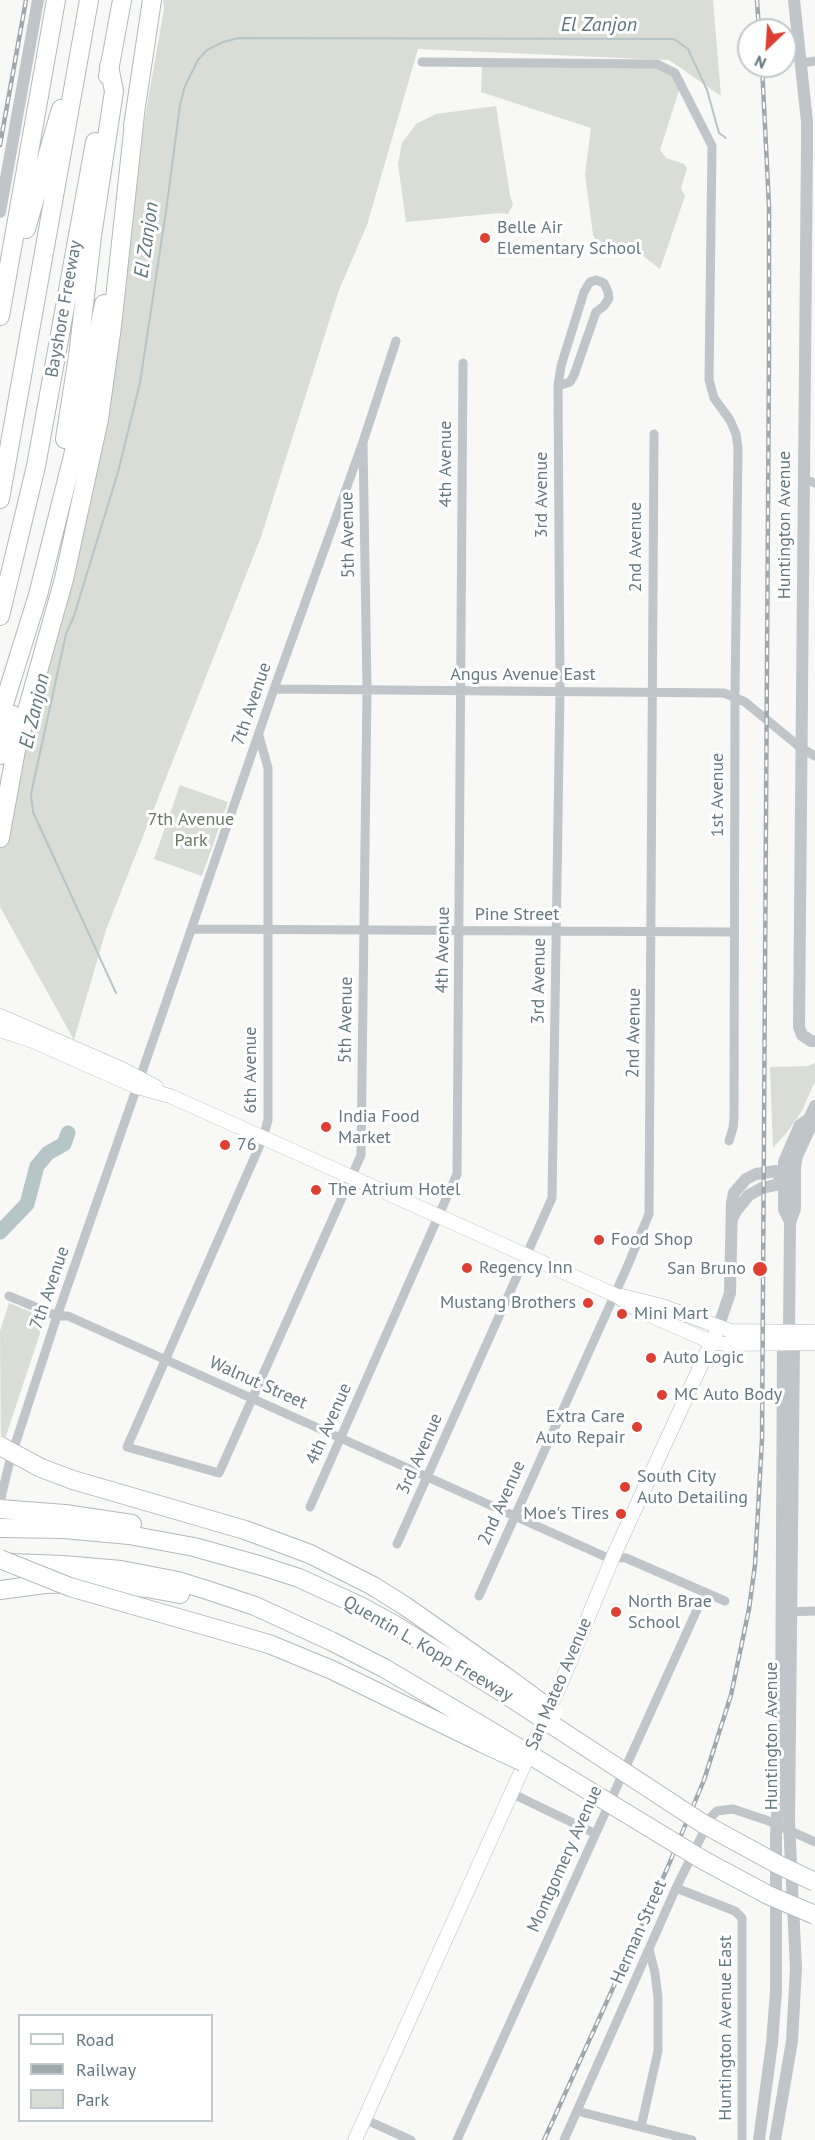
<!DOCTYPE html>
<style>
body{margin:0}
#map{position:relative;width:815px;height:2140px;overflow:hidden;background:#f8f8f6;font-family:"PT Sans",sans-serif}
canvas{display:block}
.legend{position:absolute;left:18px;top:2014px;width:195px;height:108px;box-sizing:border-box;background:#fff;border:2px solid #c1c9cc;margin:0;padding:8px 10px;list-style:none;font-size:18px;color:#657880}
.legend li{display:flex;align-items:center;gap:12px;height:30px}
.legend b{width:30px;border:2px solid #c1c9cc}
.north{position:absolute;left:737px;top:18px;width:60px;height:60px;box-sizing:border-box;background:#fff;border:2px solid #c1c9cc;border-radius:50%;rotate:205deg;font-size:16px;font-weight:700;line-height:24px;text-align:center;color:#657880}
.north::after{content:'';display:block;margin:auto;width:21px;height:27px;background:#dd3f32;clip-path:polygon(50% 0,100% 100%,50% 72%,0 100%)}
</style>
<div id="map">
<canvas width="815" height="2140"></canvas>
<ul class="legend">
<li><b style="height:8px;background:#fff"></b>Road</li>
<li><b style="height:8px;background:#9fa8ac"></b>Railway</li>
<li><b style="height:16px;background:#d9ddd5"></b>Park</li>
</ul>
<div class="north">N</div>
</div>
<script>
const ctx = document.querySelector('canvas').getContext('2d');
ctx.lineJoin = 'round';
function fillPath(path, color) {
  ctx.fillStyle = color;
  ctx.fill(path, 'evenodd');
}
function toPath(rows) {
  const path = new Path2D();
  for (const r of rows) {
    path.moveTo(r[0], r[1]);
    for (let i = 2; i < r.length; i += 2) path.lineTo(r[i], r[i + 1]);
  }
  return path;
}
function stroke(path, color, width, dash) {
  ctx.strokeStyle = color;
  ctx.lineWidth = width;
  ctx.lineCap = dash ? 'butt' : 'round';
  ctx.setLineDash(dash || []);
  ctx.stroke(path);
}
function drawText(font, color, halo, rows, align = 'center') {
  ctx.font = font + ' "PT Sans",sans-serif';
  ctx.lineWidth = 6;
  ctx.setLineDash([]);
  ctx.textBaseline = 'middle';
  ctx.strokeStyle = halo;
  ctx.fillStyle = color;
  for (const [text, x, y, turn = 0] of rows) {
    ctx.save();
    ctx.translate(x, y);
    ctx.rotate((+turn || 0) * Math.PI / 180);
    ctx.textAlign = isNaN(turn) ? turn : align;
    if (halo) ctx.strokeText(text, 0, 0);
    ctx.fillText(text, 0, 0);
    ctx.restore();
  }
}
fillPath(toPath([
 [163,0,713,0,721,96,669,60,418,49,367,225,339,290,261,537,106,930,74,1040,0,907,0,813,70,543,164,9],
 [482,67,662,67,681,84,660,150,666,158,684,164,687,168,681,188,685,196,660,269,638,252,632,250,612,250,605,248,597,242,593,235,585,174,591,128,481,92],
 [496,106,510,195,513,205,508,214,500,213,406,222,398,164,402,143,416,124,436,114],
 [180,785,228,802,202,876,154,859],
 [815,1063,815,1081,802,1111,788,1131,773,1148,770,1067,808,1066],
 [9,1303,45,1318,1,1451,0,1331]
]), '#d9ddd5');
stroke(toPath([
 [116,993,33,812,31,794,66,634,74,616,118,472,140,383,167,204,180,105,185,86,198,60,207,50,223,42,239,38,674,39,688,49,707,90,719,133,726,138]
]), '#b6c5c7', 2);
stroke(toPath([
 [0,1232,27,1204,37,1166,48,1153,64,1144,68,1133]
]), '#b6c5c7', 15);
const secondary = toPath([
 [0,1016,122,1069,156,1087],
 [0,1030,33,1041,137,1087,170,1096,615,1295,638,1310,711,1342,726,1344,815,1343],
 [622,1296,662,1306,731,1331,815,1332],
 [355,2140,561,1683,613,1557,718,1328]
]);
const motorway = toPath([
 [108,76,122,0],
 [133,126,152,0],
 [26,229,61,109],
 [0,316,56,0],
 [65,439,78,356,92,236,114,91,109,66],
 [0,499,89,0],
 [0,616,36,466,95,142],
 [0,717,38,595,73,456,86,397,104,304],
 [0,755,13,715],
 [0,838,16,750,64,579,99,419,112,326,135,114],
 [41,1468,73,1480,245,1530,310,1554,373,1586,405,1606,509,1679],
 [0,1509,65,1514,132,1524],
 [0,1528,64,1529,129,1535,194,1547,262,1566,299,1578,360,1606,393,1624,502,1692],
 [11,1563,63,1565,121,1570,178,1581,207,1590,255,1606,331,1641,384,1668,484,1727],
 [0,1590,45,1584,89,1583,147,1588,180,1594],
 [269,1644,332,1670,480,1742]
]);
stroke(secondary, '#b2b9bc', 15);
stroke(motorway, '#b3b8bb', 20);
stroke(toPath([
 [422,62,657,64,675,73,712,146,709,380,714,398,730,420,736,434,738,448,735,696,734,1117,733,1128,729,1141],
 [801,63,815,61],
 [803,479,815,483],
 [274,689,724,693,745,702,801,748,815,756],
 [259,736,268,768,268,1120,263,1138,127,1447,219,1473,361,1155,367,690,363,442],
 [192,929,734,932],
 [140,1078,274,689,363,442,396,341],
 [9,1296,57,1316,68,1316,606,1557,626,1558,725,1601],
 [0,1502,10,1460,57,1316,137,1087],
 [310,1507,457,1174,463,363],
 [397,1544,552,1198,560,691,558,386,561,366,584,292,590,282,596,280,604,283,608,292,609,298,604,306,596,312,574,375,570,382,558,386],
 [479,1596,628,1265,649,1214,654,434],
 [786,1612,815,1611],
 [511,1793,594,1833],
 [676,1888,735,1911,742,1918,742,2140],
 [577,2111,692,2140],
 [364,2119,411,2140],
 [641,2127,658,2051,658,1998,655,1973,649,1949],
 [457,2140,705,1592],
 [564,2140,676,1888,711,1817,717,1811,733,1809,766,1820,815,1842]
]), '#bfc5c8', 9);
stroke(toPath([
 [794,0,807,122,807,145,799,1027,802,1035,811,1041,815,1041],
 [0,212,38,0],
 [732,1219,736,1211,749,1195,762,1188,776,1185,781,1179,786,1178],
 [790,1222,784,1209,784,1162,800,1125,809,1119],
 [718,1328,730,1293,732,1203,734,1193,746,1179,756,1174,776,1171,781,1179],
 [759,2140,772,2043,776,1991,776,1835,781,1736,783,1343,789,1332,790,1222,795,1209,795,1167,797,1156,809,1130,809,1119,815,1106],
 [775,2140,792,2041,796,1968,789,1822,794,1343,790,1336]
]), '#bfc5c8', 12);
stroke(secondary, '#fff', 14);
stroke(motorway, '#fff', 18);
const rail = toPath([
 [757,0,759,30],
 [0,145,26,0],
 [544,2140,667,1869,704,1780,731,1695,749,1609,755,1565,762,1439,769,355,769,206,762,66]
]);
stroke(rail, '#9fa8ac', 4.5);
stroke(rail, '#fff', 2, [7]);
const motorwayBridge = toPath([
 [0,1446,41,1468],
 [0,1559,70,1587,269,1644],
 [509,1679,554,1712],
 [502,1692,702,1823,779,1865,815,1882],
 [484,1727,703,1860,768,1895,815,1915],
 [480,1742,523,1762]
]);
stroke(motorwayBridge, '#b3b8bb', 20, []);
stroke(motorwayBridge, '#fff', 18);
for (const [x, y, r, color] of [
 [485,238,6,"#dd3f32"],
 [326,1127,6,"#dd3f32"],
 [225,1145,6,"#dd3f32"],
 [316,1190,6,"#dd3f32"],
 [599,1240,6,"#dd3f32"],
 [467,1268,6,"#dd3f32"],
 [760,1269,8,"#dd3f32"],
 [588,1303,6,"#dd3f32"],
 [622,1314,6,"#dd3f32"],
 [651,1358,6,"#dd3f32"],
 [662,1395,6,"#dd3f32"],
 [637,1427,6,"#dd3f32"],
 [625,1487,6,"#dd3f32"],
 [621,1514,6,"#dd3f32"],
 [616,1612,6,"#dd3f32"]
]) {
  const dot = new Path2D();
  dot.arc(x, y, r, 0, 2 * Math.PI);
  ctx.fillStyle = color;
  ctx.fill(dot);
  stroke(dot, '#fff', 2);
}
drawText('18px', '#657880', '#fff', [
 ["Belle Air",497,228],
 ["Elementary School",497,249],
 ["India Food",338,1117],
 ["Market",338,1138],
 ["76",237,1145],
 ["The Atrium Hotel",328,1190],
 ["Food Shop",611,1240],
 ["Regency Inn",479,1268],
 ["San Bruno",746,1269,"right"],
 ["Mustang Brothers",576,1303,"right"],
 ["Mini Mart",634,1314],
 ["Auto Logic",663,1358],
 ["MC Auto Body",674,1395],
 ["Extra Care",625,1417,"right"],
 ["Auto Repair",625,1438,"right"],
 ["South City",637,1477],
 ["Auto Detailing",637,1498],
 ["Moe's Tires",609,1514,"right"],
 ["North Brae",628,1602],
 ["School",628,1623]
], 'left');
drawText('18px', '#657880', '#fff', [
 ["Bayshore Freeway",64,309,-80],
 ["4th Avenue",446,464,-90],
 ["3rd Avenue",542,495,-90],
 ["Huntington Avenue",785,525,-90],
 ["5th Avenue",348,535,-91],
 ["2nd Avenue",636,547,-90],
 ["Angus Avenue East",523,675],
 ["7th Avenue",252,704,-71],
 ["1st Avenue",718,795,-90],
 ["Pine Street",517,915],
 ["4th Avenue",443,950,-89],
 ["3rd Avenue",539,981,-89],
 ["5th Avenue",346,1020,-89],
 ["2nd Avenue",634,1033,-89],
 ["6th Avenue",251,1070,-90],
 ["7th Avenue",50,1288,-71],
 ["Walnut Street",258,1383,24],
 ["4th Avenue",329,1424,-66],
 ["3rd Avenue",420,1454,-66],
 ["2nd Avenue",502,1503,-66],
 ["Quentin L. Kopp Freeway",428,1649,30],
 ["San Mateo Avenue",559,1684,-67],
 ["Huntington Avenue",772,1736,-90],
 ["Montgomery Avenue",565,1859,-66],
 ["Herman Street",639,1932,-66],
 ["Huntington Avenue East",726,2028,-90]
]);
drawText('18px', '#6a7863', '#fff', [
 ["7th Avenue",191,820],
 ["Park",191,841]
]);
drawText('italic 20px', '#5f777a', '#fff', [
 ["El Zanjon",599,25],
 ["El Zanjon",147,240,-82],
 ["El Zanjon",35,711,-77]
]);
</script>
